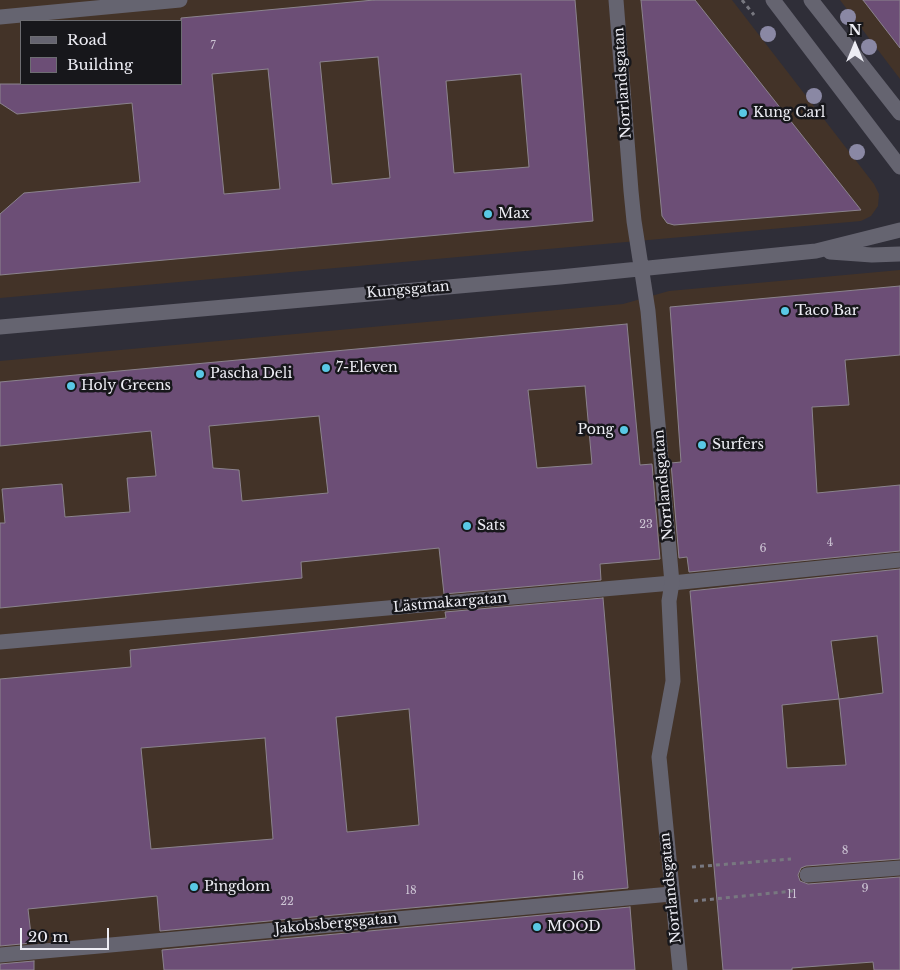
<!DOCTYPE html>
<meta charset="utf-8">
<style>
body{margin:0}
#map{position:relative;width:900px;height:970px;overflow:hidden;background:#2f2e38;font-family:"Libre Baskerville",serif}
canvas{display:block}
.legend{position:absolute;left:20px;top:20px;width:162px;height:65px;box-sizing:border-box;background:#17171b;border:1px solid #6d6d72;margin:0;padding:6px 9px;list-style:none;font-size:15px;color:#ededf4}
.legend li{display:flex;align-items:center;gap:10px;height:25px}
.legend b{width:25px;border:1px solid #6d6d72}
.north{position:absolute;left:830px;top:20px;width:50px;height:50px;-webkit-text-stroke:4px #17171b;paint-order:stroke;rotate:0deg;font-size:14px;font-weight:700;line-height:20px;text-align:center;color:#ededf4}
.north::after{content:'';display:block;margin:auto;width:18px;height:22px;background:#ededf4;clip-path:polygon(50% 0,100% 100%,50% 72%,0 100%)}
.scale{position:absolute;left:20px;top:928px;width:89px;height:22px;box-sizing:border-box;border:2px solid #ededf4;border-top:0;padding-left:6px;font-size:15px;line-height:18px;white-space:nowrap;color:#ededf4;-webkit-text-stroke:4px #17171b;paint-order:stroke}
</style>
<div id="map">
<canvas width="900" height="970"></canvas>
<ul class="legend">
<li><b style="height:6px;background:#656470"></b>Road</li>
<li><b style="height:14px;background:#6c4e76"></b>Building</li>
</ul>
<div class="north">N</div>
<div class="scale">20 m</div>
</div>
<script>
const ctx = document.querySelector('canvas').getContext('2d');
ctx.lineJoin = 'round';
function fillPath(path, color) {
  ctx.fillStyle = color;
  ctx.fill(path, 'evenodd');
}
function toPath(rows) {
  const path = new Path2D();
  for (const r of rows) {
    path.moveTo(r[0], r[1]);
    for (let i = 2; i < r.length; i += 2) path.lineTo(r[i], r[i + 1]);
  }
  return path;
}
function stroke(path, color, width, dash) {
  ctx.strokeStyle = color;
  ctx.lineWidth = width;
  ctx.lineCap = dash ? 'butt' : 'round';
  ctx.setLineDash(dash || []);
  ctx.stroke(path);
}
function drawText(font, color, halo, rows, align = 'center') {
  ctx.font = font + ' "Libre Baskerville",serif';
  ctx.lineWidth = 5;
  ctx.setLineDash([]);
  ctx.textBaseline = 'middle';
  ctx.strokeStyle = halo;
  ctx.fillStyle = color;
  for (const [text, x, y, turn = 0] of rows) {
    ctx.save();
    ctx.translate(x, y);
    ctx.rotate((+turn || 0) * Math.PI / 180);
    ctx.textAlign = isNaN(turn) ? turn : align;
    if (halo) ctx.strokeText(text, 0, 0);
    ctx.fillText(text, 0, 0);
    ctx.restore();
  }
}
fillPath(toPath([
 [0,0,732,0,874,184,879,194,878,206,871,216,861,221,0,298],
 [21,21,181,21,181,84,21,84],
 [840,0,900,0,900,79],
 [900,270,900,970,0,970,0,361,623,304,669,291]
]), '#433328');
const building = toPath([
 [374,0,575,0,593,221,0,275,0,214,24,193,140,182,132,103,17,114,0,103,0,84,181,84,181,18,374,0],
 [378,57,390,178,332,184,320,62,378,57],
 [268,69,280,189,224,194,212,74,268,69],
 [521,74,529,167,454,173,446,81,521,74],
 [641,0,695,0,861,210,674,225,667,223,662,216,641,0],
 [863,0,900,0,900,48,863,0],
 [900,286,900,355,845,360,849,405,812,407,817,493,900,485,900,551,689,572,687,557,679,558,671,463,681,462,670,307,900,286],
 [627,324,640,465,652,464,660,559,600,564,601,580,444,594,439,548,301,562,302,578,0,608,0,523,5,523,2,489,62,484,65,517,130,512,127,478,156,476,151,431,0,446,0,382,627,324],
 [585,386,592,464,537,468,528,390,585,386],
 [319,416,328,493,242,501,239,470,213,468,209,426,319,416],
 [900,569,900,859,806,866,801,868,798,875,800,881,808,884,900,877,900,970,874,970,873,962,792,968,792,970,723,970,690,591,900,569],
 [877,636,883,693,839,699,846,765,787,768,782,705,839,699,831,641,877,636],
 [603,598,628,888,160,931,157,896,28,909,32,943,0,946,0,679,131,667,130,650,446,618,445,612,603,598],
 [409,709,419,825,347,832,336,717,409,709],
 [265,738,273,839,151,849,141,748,265,738],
 [630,907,635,970,164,970,162,950,630,907],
 [34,961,34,970,0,970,0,964,34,961]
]);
fillPath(building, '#6c4e76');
stroke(building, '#8b838d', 1);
stroke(toPath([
 [742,0,754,15],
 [692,867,791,859],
 [694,901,793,891]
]), '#787880', 3, [4, 4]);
stroke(toPath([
 [672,583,900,560],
 [0,955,671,894]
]), '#656470', 15);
stroke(toPath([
 [0,17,180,0],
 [0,642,672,583],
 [807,875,900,868]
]), '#656470', 15);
stroke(toPath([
 [616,0,631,191,634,221,648,311,672,583,669,601,673,681,659,757,680,970],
 [773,0,900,167],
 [811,0,900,113],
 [830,252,872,255,900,254],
 [0,327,560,277,816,251,900,230]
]), '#656470', 15);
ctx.fillStyle = '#8a88a4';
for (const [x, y] of [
 [848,17],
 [768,34],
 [869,47],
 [814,96],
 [857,152]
]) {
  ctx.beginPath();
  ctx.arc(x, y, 8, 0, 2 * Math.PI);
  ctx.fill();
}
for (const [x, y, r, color] of [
 [743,113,5,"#59c8e5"],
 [488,214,5,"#59c8e5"],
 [785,311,5,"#59c8e5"],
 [326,368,5,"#59c8e5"],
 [200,374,5,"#59c8e5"],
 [71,386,5,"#59c8e5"],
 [624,430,5,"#59c8e5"],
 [702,445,5,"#59c8e5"],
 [467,526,5,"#59c8e5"],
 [194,887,5,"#59c8e5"],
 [537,927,5,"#59c8e5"]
]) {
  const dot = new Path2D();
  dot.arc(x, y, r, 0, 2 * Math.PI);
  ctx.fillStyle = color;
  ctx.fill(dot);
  stroke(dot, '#17171b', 2);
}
drawText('11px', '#cdc5d4', null, [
 ["7",213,46],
 ["23",646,525],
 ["4",830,543],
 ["6",763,549],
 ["8",845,851],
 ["16",578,877],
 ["9",865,889],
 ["18",411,891],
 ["11",792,895],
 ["22",287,902]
]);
drawText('14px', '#ededf4', '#17171b', [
 ["Norrlandsgatan",623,83,-94],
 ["Kungsgatan",408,290,-5],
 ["Norrlandsgatan",664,485,-95],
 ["Lästmakargatan",450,603,-5],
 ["Norrlandsgatan",671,888,-96],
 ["Jakobsbergsgatan",336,924,-5]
]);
drawText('14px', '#ededf4', '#17171b', [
 ["Kung Carl",753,113],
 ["Max",498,214],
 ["Taco Bar",795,311],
 ["7-Eleven",336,368],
 ["Pascha Deli",210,374],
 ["Holy Greens",81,386],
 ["Pong",614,430,"right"],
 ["Surfers",712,445],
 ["Sats",477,526],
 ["Pingdom",204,887],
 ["MOOD",547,927]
], 'left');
</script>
